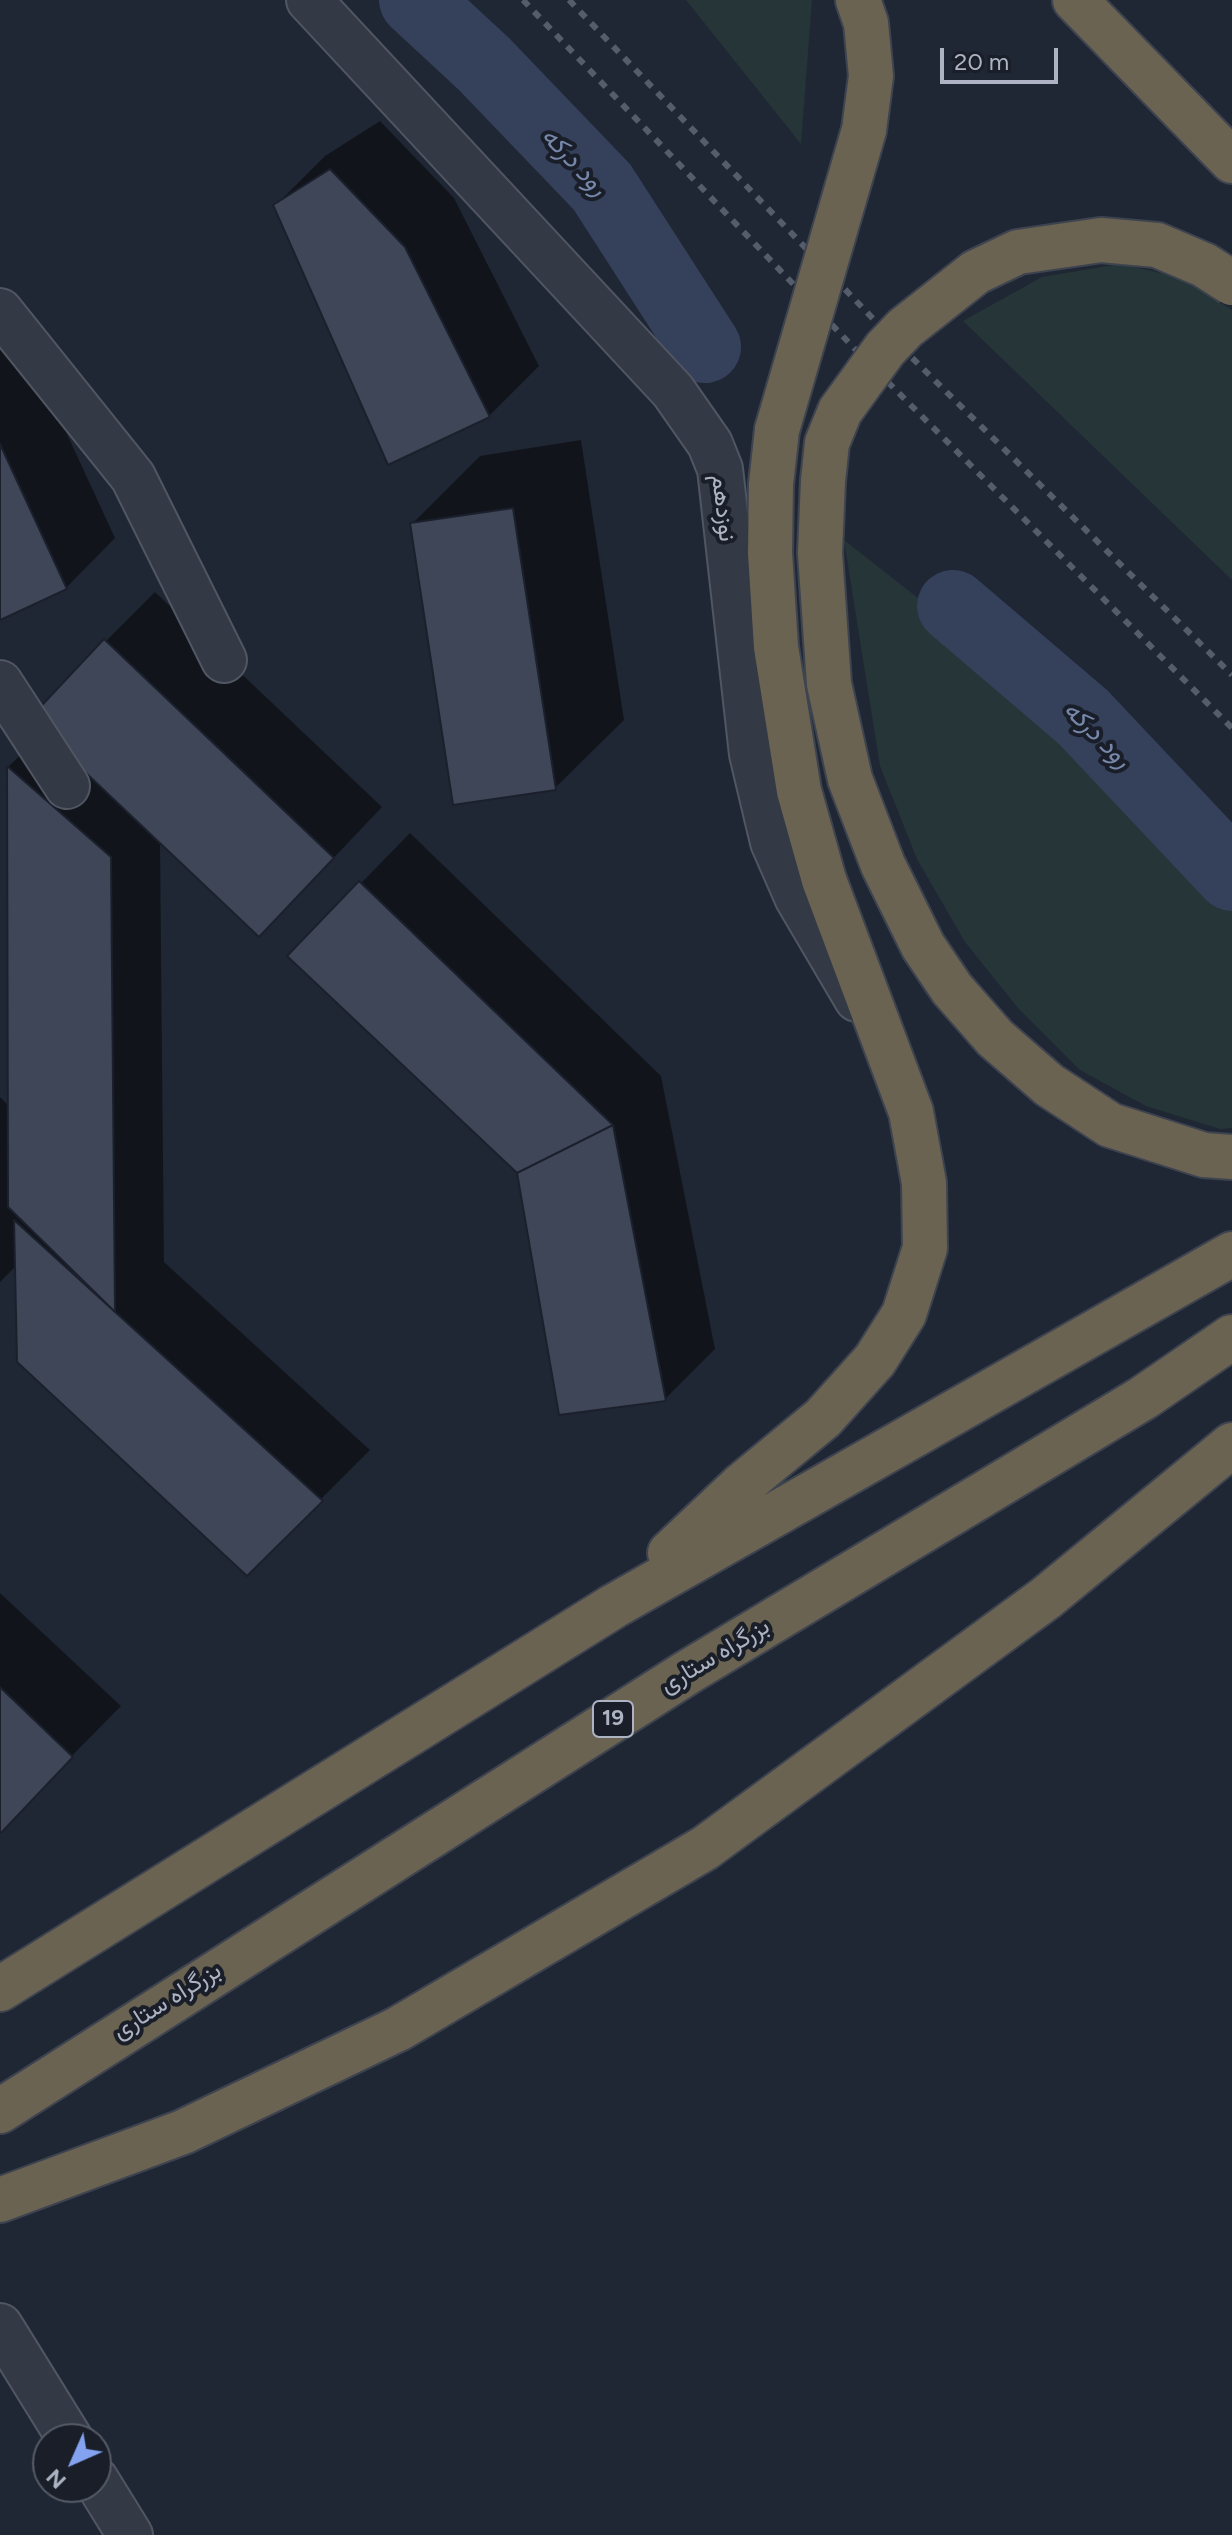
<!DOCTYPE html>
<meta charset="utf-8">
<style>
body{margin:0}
#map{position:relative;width:1232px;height:2535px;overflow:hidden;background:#202734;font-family:Figtree,sans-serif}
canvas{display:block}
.north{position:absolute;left:32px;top:2423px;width:80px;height:80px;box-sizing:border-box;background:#191e29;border:2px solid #545a66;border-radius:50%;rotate:225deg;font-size:22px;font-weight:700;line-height:32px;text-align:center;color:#adb3c2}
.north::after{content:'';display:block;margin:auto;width:28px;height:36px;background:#83a3f1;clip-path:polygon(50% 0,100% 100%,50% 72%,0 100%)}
.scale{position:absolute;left:940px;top:48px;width:118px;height:36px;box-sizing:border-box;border:4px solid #adb3c2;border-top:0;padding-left:10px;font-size:24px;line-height:28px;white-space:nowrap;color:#adb3c2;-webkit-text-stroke:6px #191e29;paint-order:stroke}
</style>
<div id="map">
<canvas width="1232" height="2535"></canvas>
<div class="north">N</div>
<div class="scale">20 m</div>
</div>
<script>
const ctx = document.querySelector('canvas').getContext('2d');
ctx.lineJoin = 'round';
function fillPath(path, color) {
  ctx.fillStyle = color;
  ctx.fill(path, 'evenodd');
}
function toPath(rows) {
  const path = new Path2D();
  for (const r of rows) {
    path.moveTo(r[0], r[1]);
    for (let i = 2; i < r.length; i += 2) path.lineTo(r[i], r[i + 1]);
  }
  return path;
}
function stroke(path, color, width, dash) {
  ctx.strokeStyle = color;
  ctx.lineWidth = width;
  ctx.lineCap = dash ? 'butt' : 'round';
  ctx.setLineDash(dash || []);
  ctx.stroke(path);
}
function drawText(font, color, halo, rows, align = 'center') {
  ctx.font = font + ' Figtree,Vazirmatn,sans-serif';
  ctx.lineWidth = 8;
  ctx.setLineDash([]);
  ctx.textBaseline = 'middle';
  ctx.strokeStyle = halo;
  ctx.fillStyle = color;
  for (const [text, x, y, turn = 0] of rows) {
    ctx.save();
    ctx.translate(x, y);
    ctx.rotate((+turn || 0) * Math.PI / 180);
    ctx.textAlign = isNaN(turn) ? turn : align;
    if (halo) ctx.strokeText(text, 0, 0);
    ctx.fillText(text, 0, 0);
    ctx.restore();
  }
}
fillPath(toPath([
 [686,0,812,0,801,144],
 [1119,264,1180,277,1232,310,1232,580,963,321,1042,277],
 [844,540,978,645,1107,765,1232,897,1232,1128,1220,1129,1146,1106,1080,1070,1018,1008,965,942,917,859,880,766]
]), '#253538');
fillPath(toPath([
 [380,121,454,198,539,366,489,416,276,205,325,156],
 [0,289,115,538,66,588,0,618],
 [581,440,624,720,555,788,412,524,480,456],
 [155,592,382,807,308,885,160,841,164,1262,370,1450,247,1573,17,1265,0,1282,0,1097,9,1106,9,766,45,731,106,641],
 [410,833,661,1076,715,1349,665,1399,518,1172,290,956],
 [0,1593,121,1706,0,1829]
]), '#0007');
stroke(toPath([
 [415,0,484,64,602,187,705,347],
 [953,606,1083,717,1232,875]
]), '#35405b', 72);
const building = toPath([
 [330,169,405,247,490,417,388,465,273,205,330,169],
 [0,444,67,589,0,620,0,444],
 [513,508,556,790,453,805,410,523,513,508],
 [104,639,334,858,259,937,29,719,104,639],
 [7,766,111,857,115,1312,8,1207,7,766],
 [359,881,613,1125,517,1173,287,956,359,881],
 [613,1125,666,1401,559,1415,517,1173,613,1125],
 [14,1220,323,1501,247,1576,17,1362,14,1220],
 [0,1687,73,1757,1,1833,0,1832,0,1687]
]);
fillPath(building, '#3e4657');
stroke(building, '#1b202c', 2);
const minor = toPath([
 [309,0,673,391,710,444,720,469,752,754,773,842,797,897,857,999],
 [0,311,133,477,224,660],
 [0,683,67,786],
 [0,2326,70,2439],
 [96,2480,130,2535]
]);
const highway = toPath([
 [858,0,866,23,871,76,864,130],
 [1075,0,1232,161],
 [823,481,820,553,829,684,850,779,883,865,923,946,952,989,995,1038,1049,1085,1110,1125,1204,1155,1232,1157],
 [670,1553,742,1485,823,1418,875,1360,904,1314,925,1248,924,1183,911,1112,824,880,799,791,776,647,770,553,771,484,777,430],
 [0,1989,614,1606,1232,1254],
 [0,2111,688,1672,1143,1398,1232,1337],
 [0,2200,183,2132,398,2029,705,1848,1046,1598,1232,1445]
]);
stroke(minor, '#515663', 48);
stroke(highway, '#3e4350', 48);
stroke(minor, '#333945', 44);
stroke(highway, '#6b6351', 44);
stroke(toPath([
 [523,0,854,348,1232,728],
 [569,0,880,326,1232,675]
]), '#555d6c', 6, [8, 8]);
const highwayBridge = toPath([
 [777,430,864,130],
 [823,481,827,443,840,411,885,349,905,328,976,272,1018,252,1101,240,1157,245,1204,265,1232,283]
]);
stroke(highwayBridge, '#3e4350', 48, []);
stroke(highwayBridge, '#6b6351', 44);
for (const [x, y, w] of [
 [613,1719,40]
]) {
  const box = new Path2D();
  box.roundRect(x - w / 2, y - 18, w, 36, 6);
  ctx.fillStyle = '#191e29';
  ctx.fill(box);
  stroke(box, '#adb3c2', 2);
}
drawText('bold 22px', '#adb3c2', null, [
 ["19",613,1719]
]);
drawText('24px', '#adb3c2', '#191e29', [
 ["نوزدهم",723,508,83],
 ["بزرگراه ستاری",715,1656,-31],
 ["بزرگراه ستاری",167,2001,-32]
]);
drawText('italic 26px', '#7787aa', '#191e29', [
 ["رود درکه",574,162,47],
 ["رود درکه",1097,735,45]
]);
</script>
